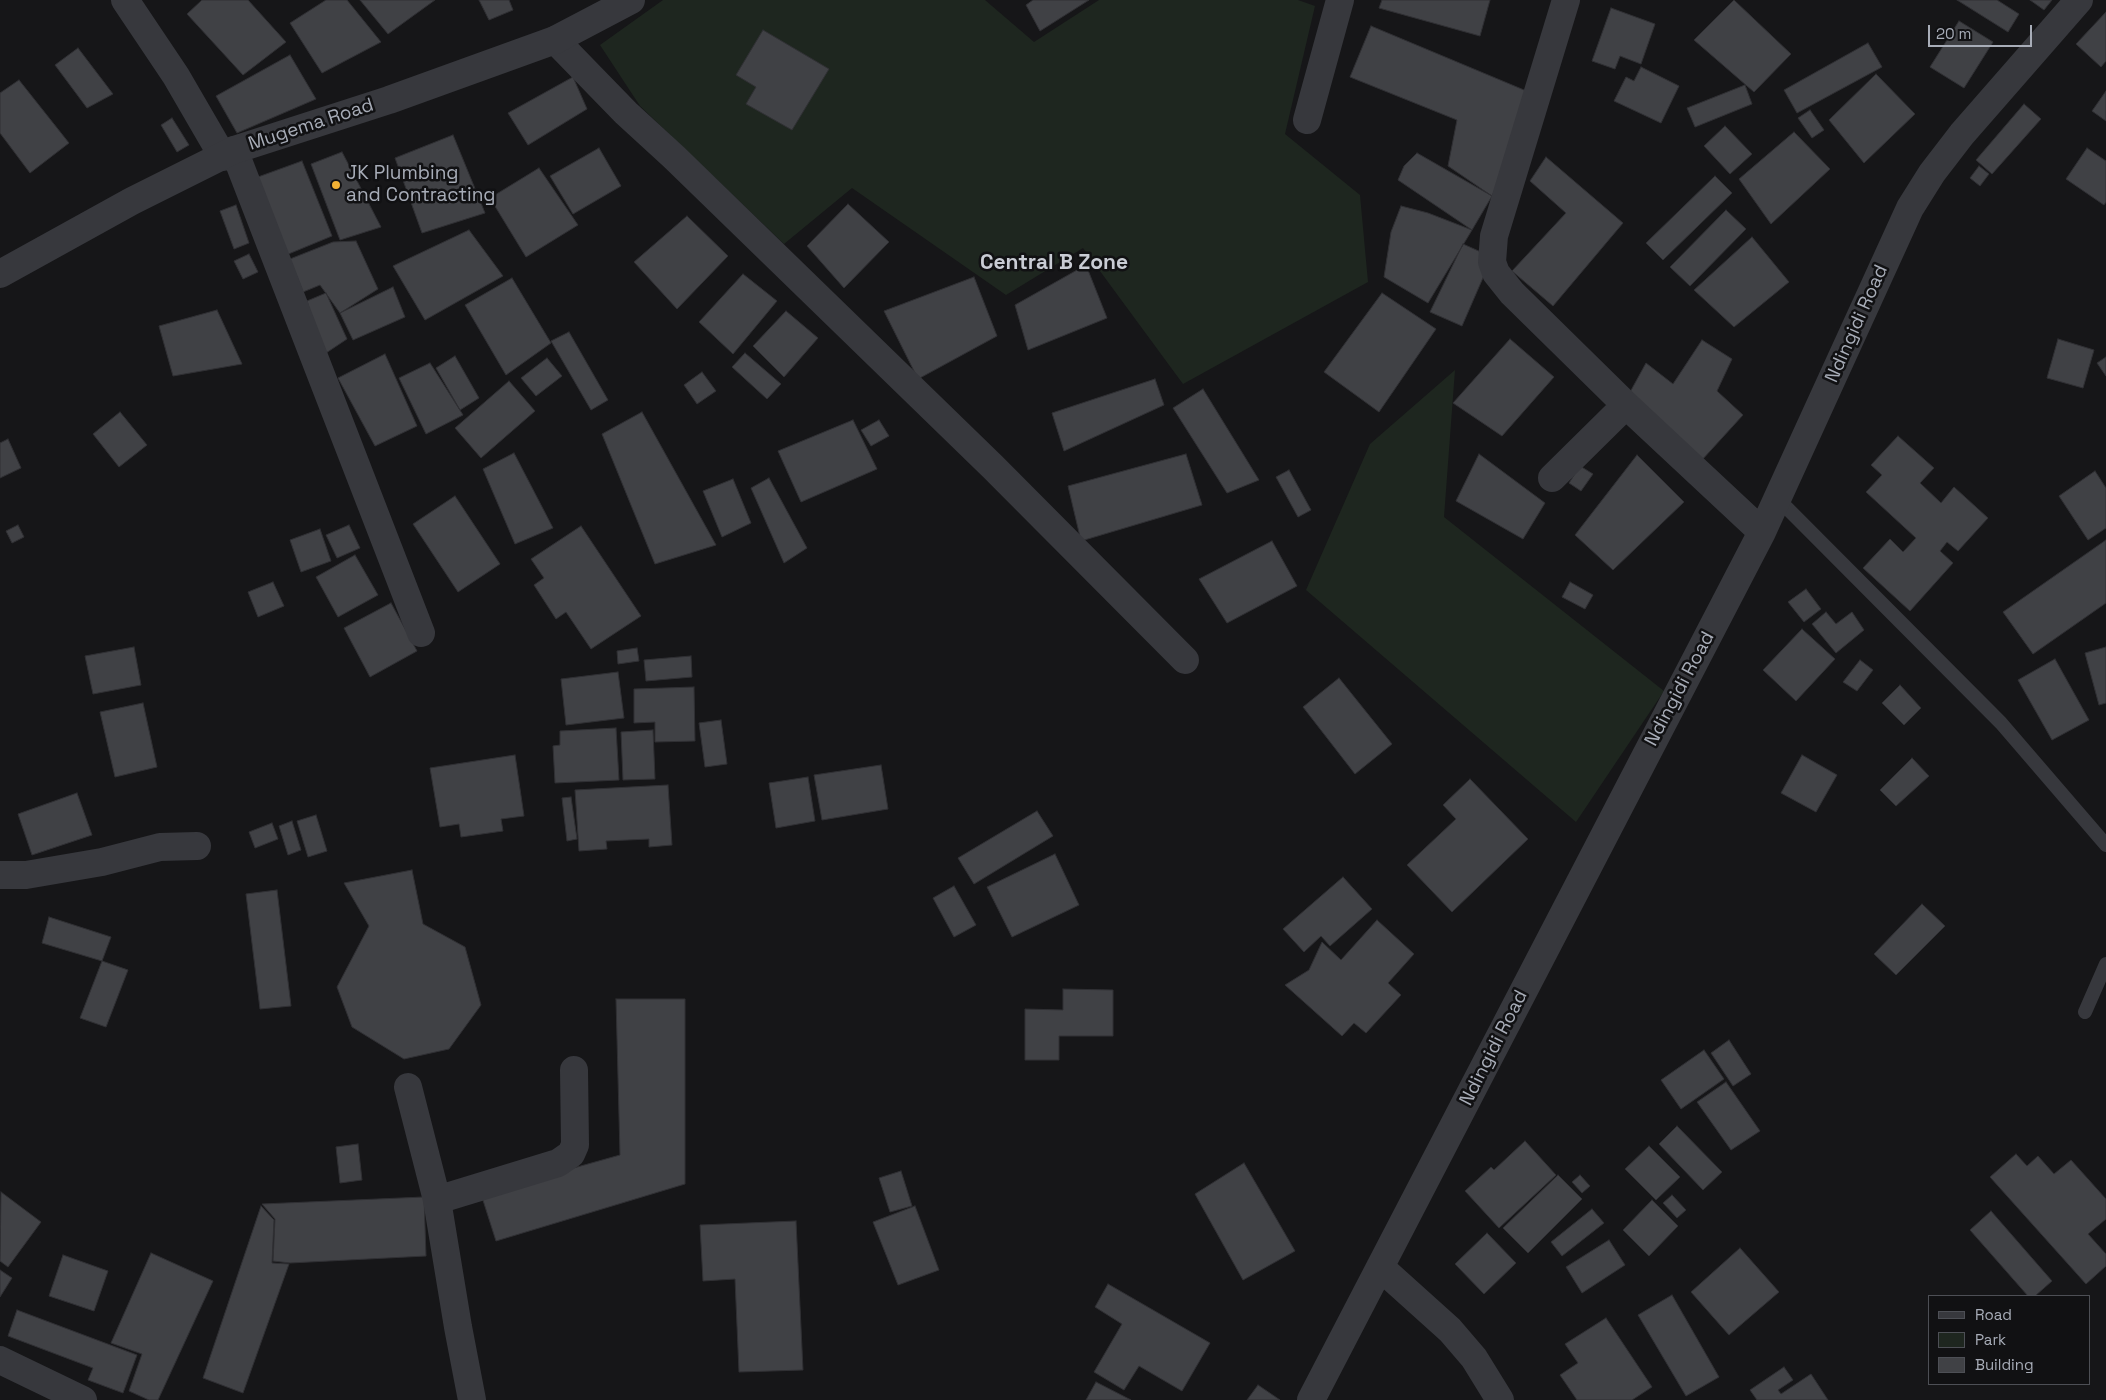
<!DOCTYPE html>
<style>
body{margin:0}
#map{position:relative;width:2106px;height:1400px;overflow:hidden;background:#161618;font-family:"Space Grotesk",sans-serif}
canvas{display:block}
.legend{position:absolute;left:1928px;top:1295px;width:162px;height:90px;box-sizing:border-box;background:#111113;border:1px solid #4d4f55;margin:0;padding:6px 9px;list-style:none;font-size:15px;color:#a8adb8}
.legend li{display:flex;align-items:center;gap:10px;height:25px}
.legend b{width:25px;border:1px solid #4d4f55}
.scale{position:absolute;left:1928px;top:25px;width:104px;height:22px;box-sizing:border-box;border:2px solid #a8adb8;border-top:0;padding-left:6px;font-size:15px;line-height:18px;white-space:nowrap;color:#a8adb8;-webkit-text-stroke:4px #111113;paint-order:stroke}
</style>
<div id="map">
<canvas width="2106" height="1400"></canvas>
<ul class="legend">
<li><b style="height:6px;background:#37383d"></b>Road</li>
<li><b style="height:14px;background:#1e261f"></b>Park</li>
<li><b style="height:14px;background:#404145"></b>Building</li>
</ul>
<div class="scale">20 m</div>
</div>
<script>
const ctx = document.querySelector('canvas').getContext('2d');
ctx.lineJoin = 'round';
function fillPath(path, color) {
  ctx.fillStyle = color;
  ctx.fill(path, 'evenodd');
}
function toPath(rows) {
  const path = new Path2D();
  for (const r of rows) {
    path.moveTo(r[0], r[1]);
    for (let i = 2; i < r.length; i += 2) path.lineTo(r[i], r[i + 1]);
  }
  return path;
}
function stroke(path, color, width, dash) {
  ctx.strokeStyle = color;
  ctx.lineWidth = width;
  ctx.lineCap = dash ? 'butt' : 'round';
  ctx.setLineDash(dash || []);
  ctx.stroke(path);
}
function drawText(font, color, halo, rows, align = 'center') {
  ctx.font = font + ' "Space Grotesk",sans-serif';
  ctx.lineWidth = 5;
  ctx.setLineDash([]);
  ctx.textBaseline = 'middle';
  ctx.strokeStyle = halo;
  ctx.fillStyle = color;
  for (const [text, x, y, turn = 0] of rows) {
    ctx.save();
    ctx.translate(x, y);
    ctx.rotate((+turn || 0) * Math.PI / 180);
    ctx.textAlign = isNaN(turn) ? turn : align;
    if (halo) ctx.strokeText(text, 0, 0);
    ctx.fillText(text, 0, 0);
    ctx.restore();
  }
}
fillPath(toPath([
 [663,0,985,0,1034,42,1099,0,1298,0,1315,6,1285,134,1360,195,1368,282,1183,384,1083,248,1006,295,852,188,784,244,640,106,600,45],
 [1455,370,1444,517,1664,691,1576,822,1306,590,1370,444]
]), '#1e261f');
const building = toPath([
 [202,0,248,0,286,42,243,75,187,14,202,0],
 [326,0,347,0,381,42,322,73,290,23,326,0],
 [360,0,435,0,388,34,360,0],
 [479,0,509,0,513,10,489,20,479,0],
 [1033,0,1089,0,1040,31,1026,5,1033,0],
 [1382,0,1490,0,1480,36,1379,8,1382,0],
 [1734,0,1791,54,1754,92,1694,40,1734,0],
 [1957,0,1997,0,2019,14,2008,32,1957,0],
 [2030,0,2052,0,2044,10,2030,0],
 [1611,8,1655,24,1641,64,1620,56,1615,69,1592,61,1611,8],
 [2106,12,2106,61,2101,67,2076,44,2106,12],
 [1959,21,1993,42,1964,88,1930,67,1959,21],
 [1371,26,1536,95,1492,196,1448,166,1457,120,1350,77,1371,26],
 [763,30,829,69,792,130,746,104,756,87,736,75,763,30],
 [1868,43,1882,67,1797,113,1784,90,1868,43],
 [78,48,113,94,87,108,55,65,78,48],
 [290,55,316,99,237,133,216,96,290,55],
 [1641,67,1679,86,1661,123,1614,101,1626,77,1634,81,1641,67],
 [1876,74,1915,114,1864,163,1829,120,1876,74],
 [573,77,587,109,528,145,508,113,573,77],
 [19,80,69,143,30,173,0,133,0,93,19,80],
 [1745,85,1752,104,1695,127,1687,108,1745,85],
 [2106,91,2106,121,2092,111,2106,91],
 [2024,104,2041,119,1992,174,1976,160,2024,104],
 [1810,110,1824,130,1812,138,1798,118,1810,110],
 [172,118,189,145,177,152,161,125,172,118],
 [1725,126,1752,154,1730,174,1704,146,1725,126],
 [1794,132,1830,169,1771,224,1739,179,1794,132],
 [453,135,485,213,422,233,395,158,453,135],
 [599,148,621,186,573,214,550,176,599,148],
 [2087,148,2106,161,2106,202,2104,205,2066,179,2087,148],
 [342,152,381,227,340,240,311,164,342,152],
 [1417,153,1492,196,1472,230,1398,180,1404,166,1417,153],
 [1546,157,1623,223,1553,306,1512,271,1566,213,1530,181,1546,157],
 [302,161,332,236,286,255,258,177,302,161],
 [1979,166,1989,174,1980,186,1970,178,1979,166],
 [539,168,578,225,526,257,490,198,539,168],
 [1715,176,1732,193,1663,260,1646,243,1715,176],
 [848,204,889,242,844,288,807,246,848,204],
 [236,205,249,243,234,249,220,211,236,205],
 [1401,206,1428,213,1472,230,1428,303,1384,277,1391,232,1401,206],
 [1726,210,1746,229,1690,286,1670,267,1726,210],
 [687,216,728,256,677,309,634,262,687,216],
 [469,230,503,276,425,320,393,266,469,230],
 [1752,237,1789,282,1734,327,1694,290,1752,237],
 [356,241,378,289,340,313,320,285,303,292,290,259,333,242,356,241],
 [1463,244,1492,257,1462,326,1430,312,1463,244],
 [249,254,258,272,243,279,234,261,249,254],
 [1086,265,1107,318,1028,350,1015,305,1086,265],
 [743,274,777,301,733,354,699,322,743,274],
 [974,277,997,336,918,379,884,311,974,277],
 [512,278,551,343,506,375,465,305,512,278],
 [393,287,405,317,353,340,340,313,393,287],
 [326,293,347,339,323,355,307,301,326,293],
 [1382,293,1436,329,1379,412,1324,372,1382,293],
 [217,310,242,364,173,376,159,326,217,310],
 [786,311,818,338,784,377,753,346,786,311],
 [569,332,608,400,591,410,551,341,569,332],
 [1510,339,1554,377,1502,436,1453,403,1510,339],
 [2058,339,2094,350,2083,388,2047,378,2058,339],
 [1702,340,1732,359,1717,391,1743,415,1701,461,1629,394,1646,363,1673,384,1702,340],
 [745,353,781,384,767,399,732,367,745,353],
 [385,354,417,426,375,446,338,378,385,354],
 [455,356,479,398,460,410,436,368,455,356],
 [2106,357,2106,376,2097,363,2106,357],
 [547,358,562,376,536,396,521,378,547,358],
 [430,363,463,415,426,434,399,378,430,363],
 [702,372,716,391,697,404,684,385,702,372],
 [1155,379,1164,405,1064,451,1052,413,1155,379],
 [509,381,535,411,481,458,455,428,509,381],
 [1203,389,1259,480,1227,493,1173,408,1203,389],
 [120,412,147,445,119,467,93,434,120,412],
 [642,412,716,545,655,564,602,434,642,412],
 [853,420,877,469,801,502,778,451,853,420],
 [879,420,889,436,871,446,861,430,879,420],
 [1898,436,1934,468,1920,483,1941,503,1954,487,1988,518,1958,551,1947,542,1940,551,1953,563,1910,611,1863,568,1890,539,1903,552,1916,538,1866,492,1882,475,1871,465,1898,436],
 [8,439,21,468,0,478,0,443,8,439],
 [514,453,553,528,515,544,483,469,514,453],
 [1186,454,1202,505,1081,541,1068,486,1186,454],
 [1479,454,1545,503,1523,539,1456,501,1479,454],
 [1637,455,1684,502,1613,570,1575,535,1637,455],
 [1580,466,1593,474,1581,491,1569,483,1580,466],
 [1289,470,1311,510,1298,517,1276,477,1289,470],
 [2095,471,2106,488,2106,528,2088,540,2059,496,2095,471],
 [769,478,807,548,784,563,751,488,769,478],
 [733,479,751,523,722,537,703,491,733,479],
 [455,496,500,564,458,592,413,524,455,496],
 [18,525,24,537,12,543,6,531,18,525],
 [349,525,360,548,337,558,326,535,349,525],
 [581,526,641,616,591,649,566,612,556,619,534,585,544,578,531,559,581,526],
 [320,529,331,561,301,572,290,540,320,529],
 [2106,540,2106,603,2033,654,2003,612,2106,540],
 [1272,541,1297,586,1227,623,1199,579,1272,541],
 [355,555,378,595,338,617,316,577,355,555],
 [273,582,284,606,258,617,248,592,273,582],
 [1570,582,1593,595,1585,609,1562,597,1570,582],
 [1806,589,1821,609,1804,622,1788,602,1806,589],
 [391,603,417,651,370,677,344,628,391,603],
 [1826,612,1836,624,1852,612,1864,630,1836,653,1812,624,1826,612],
 [1802,629,1835,659,1796,701,1763,670,1802,629],
 [134,647,141,685,93,694,85,656,134,647],
 [2106,647,2106,703,2099,705,2085,653,2106,647],
 [637,648,639,661,618,664,617,651,637,648],
 [691,656,692,677,646,681,644,660,691,656],
 [2055,659,2089,720,2052,740,2018,680,2055,659],
 [1860,660,1873,670,1857,691,1843,682,1860,660],
 [618,672,624,718,566,725,561,679,618,672],
 [1339,678,1392,744,1355,774,1303,707,1339,678],
 [1900,685,1921,708,1904,725,1882,703,1900,685],
 [694,687,695,741,655,742,655,722,634,723,634,689,694,687],
 [143,703,157,767,115,777,100,712,143,703],
 [721,720,727,764,705,767,699,723,721,720],
 [616,728,619,780,555,783,553,746,560,745,560,731,616,728],
 [653,730,655,779,623,780,621,732,653,730],
 [515,755,524,816,501,819,503,831,461,837,459,824,440,827,430,768,515,755],
 [1802,755,1837,775,1816,812,1781,793,1802,755],
 [1912,758,1929,776,1896,806,1880,790,1912,758],
 [881,765,888,809,822,820,814,775,881,765],
 [808,777,815,821,776,828,769,783,808,777],
 [1470,779,1528,839,1452,912,1407,865,1456,819,1443,805,1470,779],
 [668,785,672,845,649,847,649,839,606,841,607,849,579,851,575,790,668,785],
 [77,793,92,835,32,855,18,814,77,793],
 [571,797,577,839,567,841,562,798,571,797],
 [1037,811,1053,836,974,884,958,858,1037,811],
 [316,815,327,851,308,857,297,821,316,815],
 [292,821,301,850,288,855,279,826,292,821],
 [272,823,278,839,255,848,249,832,272,823],
 [1055,854,1079,905,1012,937,987,887,1055,854],
 [412,870,423,924,465,947,481,1005,449,1049,404,1059,352,1027,337,987,369,926,344,883,412,870],
 [1343,877,1372,909,1330,946,1321,936,1304,952,1283,929,1343,877],
 [954,886,976,925,954,937,933,898,954,886],
 [277,890,291,1006,260,1009,246,894,277,890],
 [1922,904,1945,926,1896,975,1874,954,1922,904],
 [49,917,111,937,102,961,42,943,49,917],
 [1377,920,1414,954,1388,983,1401,995,1366,1033,1354,1023,1342,1036,1285,985,1309,970,1322,942,1341,960,1377,920],
 [102,961,128,970,106,1027,80,1018,102,961],
 [1063,989,1113,990,1113,1036,1059,1036,1059,1060,1025,1060,1025,1009,1063,1010,1063,989],
 [616,999,685,999,685,1184,496,1241,481,1194,620,1155,616,999],
 [1729,1040,1751,1074,1733,1086,1711,1053,1729,1040],
 [1704,1050,1724,1079,1681,1109,1661,1080,1704,1050],
 [1726,1082,1760,1131,1731,1150,1697,1102,1726,1082],
 [1677,1126,1722,1172,1703,1190,1659,1144,1677,1126],
 [1525,1141,1556,1175,1499,1228,1465,1191,1491,1167,1494,1170,1525,1141],
 [358,1144,362,1180,340,1183,336,1147,358,1144],
 [1649,1146,1680,1177,1656,1200,1625,1169,1649,1146],
 [2016,1154,2027,1166,2038,1156,2054,1174,2071,1160,2106,1199,2106,1219,2088,1234,2106,1254,2106,1266,2086,1284,1990,1177,2016,1154],
 [1244,1163,1295,1251,1243,1280,1195,1194,1244,1163],
 [901,1171,912,1206,890,1212,879,1178,901,1171],
 [1558,1175,1582,1199,1528,1253,1503,1228,1558,1175],
 [1580,1175,1590,1186,1582,1193,1572,1182,1580,1175],
 [1,1192,41,1222,8,1267,0,1261,1,1192],
 [1672,1195,1686,1210,1677,1218,1663,1203,1672,1195],
 [424,1197,426,1256,290,1263,273,1261,275,1219,262,1204,424,1197],
 [1652,1200,1678,1226,1649,1256,1623,1230,1652,1200],
 [261,1206,274,1220,272,1263,289,1264,243,1393,203,1378,261,1206],
 [915,1206,939,1270,898,1285,873,1222,915,1206],
 [1592,1209,1604,1223,1562,1256,1551,1242,1592,1209],
 [1991,1211,2052,1281,2035,1296,2028,1296,1970,1230,1991,1211],
 [796,1221,803,1370,739,1372,735,1279,703,1281,700,1225,796,1221],
 [1487,1233,1516,1263,1484,1294,1455,1264,1487,1233],
 [1609,1240,1625,1265,1582,1293,1566,1267,1609,1240],
 [1740,1248,1779,1292,1729,1335,1691,1292,1740,1248],
 [151,1253,213,1281,158,1400,149,1400,129,1391,142,1354,111,1343,151,1253],
 [63,1255,108,1271,94,1311,49,1296,63,1255],
 [0,1270,12,1278,0,1297,0,1270],
 [1108,1284,1210,1343,1182,1391,1139,1366,1124,1390,1094,1372,1122,1324,1095,1307,1108,1284],
 [1672,1295,1719,1377,1686,1396,1638,1315,1672,1295],
 [17,1310,137,1355,123,1393,88,1380,93,1368,8,1336,17,1310],
 [1606,1318,1652,1387,1632,1400,1577,1400,1560,1375,1578,1363,1565,1344,1606,1318],
 [1784,1367,1793,1380,1778,1390,1781,1394,1811,1374,1828,1400,1757,1400,1750,1390,1784,1367],
 [1096,1382,1131,1400,1086,1400,1096,1382],
 [1258,1385,1280,1400,1247,1400,1258,1385]
]);
fillPath(building, '#404145');
stroke(building, '#303034', 1);
stroke(toPath([
 [1778,499,2001,723,2106,845],
 [2085,1012,2106,964]
]), '#37383d', 14);
stroke(toPath([
 [125,0,176,76,223,157],
 [1566,0,1494,236,1492,262,1496,273,1512,293,1626,405,1762,532],
 [555,40,626,113,674,157,993,467,1185,660],
 [1307,120,1340,0],
 [234,150,421,633],
 [1552,478,1626,405],
 [0,875,26,875,102,862,160,847,197,846],
 [408,1087,437,1200],
 [1380,1267,1450,1330,1474,1358,1500,1400],
 [0,1360,83,1400],
 [472,1400,458,1327,437,1200,558,1163,571,1154,575,1145,574,1070],
 [1311,1400,1762,532,1910,208,1932,173,1962,134,2079,0]
]), '#37383d', 28);
stroke(toPath([
 [0,274,132,201,234,150,389,100,555,40,631,0]
]), '#37383d', 28);
for (const [x, y, r, color] of [
 [336,185,5,"#f2b134"]
]) {
  const dot = new Path2D();
  dot.arc(x, y, r, 0, 2 * Math.PI);
  ctx.fillStyle = color;
  ctx.fill(dot);
  stroke(dot, '#111113', 2);
}
drawText('19px', '#a8adb8', '#111113', [
 ["Mugema Road",311,125,-18],
 ["Ndingidi Road",1857,324,-66],
 ["Ndingidi Road",1680,689,-62],
 ["Ndingidi Road",1494,1048,-63]
]);
drawText('19px', '#a8adb8', '#111113', [
 ["JK Plumbing",346,174],
 ["and Contracting",346,196]
], 'left');
drawText('bold 21px', '#c9ccd4', '#111113', [
 ["Central B Zone",1054,263]
]);
</script>
